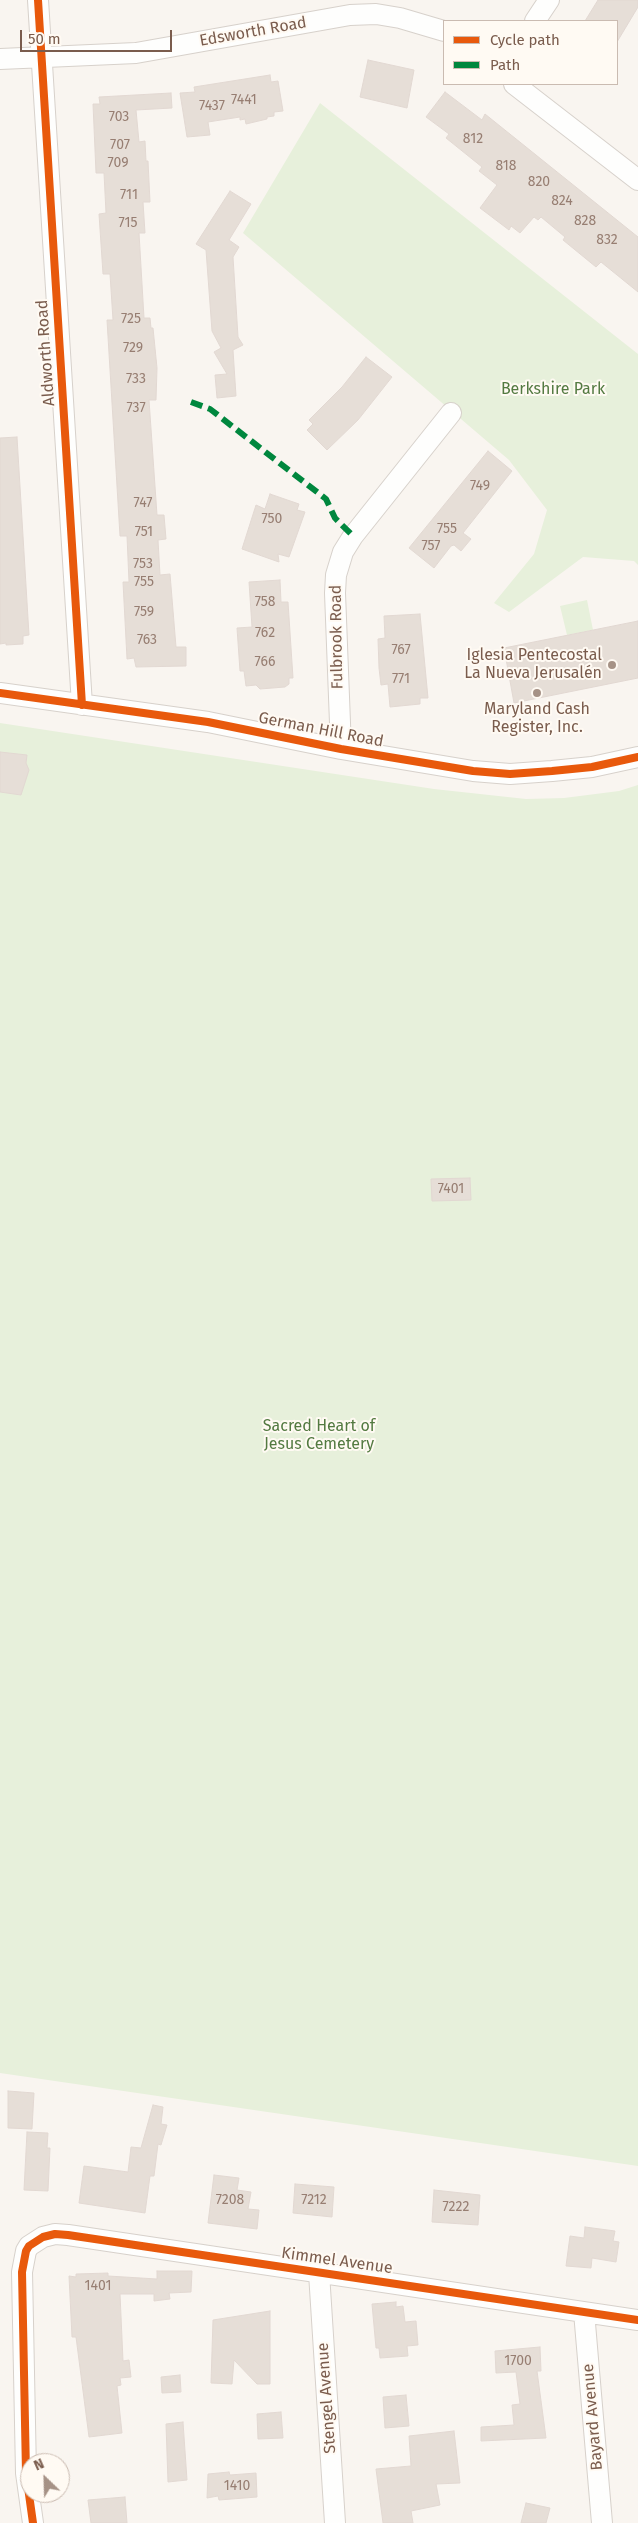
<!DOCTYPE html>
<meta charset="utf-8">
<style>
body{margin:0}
#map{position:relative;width:638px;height:2523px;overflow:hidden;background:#f9f5f0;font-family:"Fira Sans",sans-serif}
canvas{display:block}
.legend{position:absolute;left:443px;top:20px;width:175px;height:65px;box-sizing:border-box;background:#fffaf3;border:1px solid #cabbb1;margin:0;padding:6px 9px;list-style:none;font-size:15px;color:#7a5c4d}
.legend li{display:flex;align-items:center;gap:10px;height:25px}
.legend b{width:25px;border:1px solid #cabbb1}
.north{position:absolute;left:20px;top:2453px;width:50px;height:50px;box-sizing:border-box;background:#fffaf3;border:1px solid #cabbb1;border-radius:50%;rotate:336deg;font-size:14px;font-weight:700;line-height:20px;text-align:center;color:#7a5c4d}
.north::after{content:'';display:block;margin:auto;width:18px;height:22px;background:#a69286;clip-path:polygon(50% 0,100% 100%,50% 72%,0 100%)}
.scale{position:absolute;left:20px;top:30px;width:152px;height:22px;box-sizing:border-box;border:2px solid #7a5c4d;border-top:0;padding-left:6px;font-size:15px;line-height:18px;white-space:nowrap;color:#7a5c4d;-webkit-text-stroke:4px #fffaf3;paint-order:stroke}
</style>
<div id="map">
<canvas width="638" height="2523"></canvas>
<ul class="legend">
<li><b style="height:6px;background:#e8590c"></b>Cycle path</li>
<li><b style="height:6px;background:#00873e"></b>Path</li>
</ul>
<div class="north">N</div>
<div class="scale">50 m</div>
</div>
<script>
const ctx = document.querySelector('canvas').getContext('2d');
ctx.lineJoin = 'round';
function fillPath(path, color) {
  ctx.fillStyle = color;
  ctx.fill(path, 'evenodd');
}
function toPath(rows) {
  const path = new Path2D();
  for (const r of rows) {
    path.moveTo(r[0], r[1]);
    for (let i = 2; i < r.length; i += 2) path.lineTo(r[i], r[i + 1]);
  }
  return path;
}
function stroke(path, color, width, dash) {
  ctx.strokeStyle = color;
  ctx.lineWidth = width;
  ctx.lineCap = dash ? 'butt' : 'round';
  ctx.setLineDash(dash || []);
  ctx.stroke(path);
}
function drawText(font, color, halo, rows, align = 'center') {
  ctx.font = font + ' "Fira Sans",sans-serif';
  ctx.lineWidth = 4;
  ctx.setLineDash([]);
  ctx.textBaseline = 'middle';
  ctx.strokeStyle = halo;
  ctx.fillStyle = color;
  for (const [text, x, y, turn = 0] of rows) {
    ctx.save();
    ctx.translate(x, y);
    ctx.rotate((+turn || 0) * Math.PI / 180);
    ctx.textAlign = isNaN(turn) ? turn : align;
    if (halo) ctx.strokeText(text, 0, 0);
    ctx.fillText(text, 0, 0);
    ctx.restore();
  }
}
fillPath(toPath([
 [320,103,638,354,638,565,634,561,583,557,509,612,494,603,534,554,547,510,509,460,243,233],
 [587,600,593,630,567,635,560,606],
 [0,723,434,789,526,799,564,798,619,791,638,785,638,2166,0,2073]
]), '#e7f0db');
const building = toPath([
 [598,0,638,0,638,7,617,42,617,21,585,21,598,0],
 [368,60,414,70,407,108,360,97,368,60],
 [270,75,271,82,278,81,283,111,274,112,274,116,267,117,267,119,246,124,245,119,240,120,240,117,208,122,210,135,187,137,180,93,195,92,194,87,270,75],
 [445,92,482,120,485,114,638,237,638,292,601,262,596,267,563,240,565,237,541,217,538,220,534,217,520,233,511,226,509,230,480,208,497,185,479,171,482,167,446,138,449,134,426,117,445,92],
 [171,93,172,108,136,110,139,142,145,141,146,161,148,161,150,202,143,202,145,233,139,233,144,318,150,318,151,328,153,328,157,368,156,400,149,400,157,515,164,515,166,539,158,540,160,575,170,574,176,647,186,647,186,666,136,667,134,658,127,659,123,582,129,582,127,536,120,536,107,320,113,320,110,274,103,274,99,214,106,213,104,173,96,173,93,104,100,104,99,97,171,93],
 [230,191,251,204,229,240,239,247,233,257,238,337,243,345,233,350,236,396,217,398,215,375,227,374,214,352,221,348,212,331,206,250,196,244,230,191],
 [366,357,392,377,358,420,327,450,307,430,313,424,309,420,342,387,366,357],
 [17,437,29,635,23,636,23,644,6,645,6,643,0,644,0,438,17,437],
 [488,451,512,471,463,533,471,539,461,551,454,545,451,546,434,568,409,548,488,451],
 [270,494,299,504,297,510,305,512,289,557,278,554,279,562,242,549,256,505,265,509,270,494],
 [280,580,281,602,288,602,293,678,289,678,289,684,285,687,260,689,256,685,246,686,244,671,240,671,237,628,252,627,249,582,280,580],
 [420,614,428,698,420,698,420,704,390,707,388,684,381,685,379,668,378,639,385,638,384,616,420,614],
 [638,621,638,678,514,703,504,648,638,621],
 [0,752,27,755,26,763,29,770,21,795,0,792,0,752],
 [470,1178,471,1200,432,1201,431,1179,470,1178],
 [8,2091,34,2093,32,2129,8,2128,8,2091],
 [153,2105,163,2107,161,2124,167,2125,161,2145,158,2144,154,2176,150,2176,145,2213,79,2203,84,2166,128,2172,131,2147,141,2148,153,2105],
 [27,2132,48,2133,47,2148,50,2148,48,2191,24,2190,27,2132],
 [214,2175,239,2178,237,2190,251,2192,248,2209,259,2210,257,2229,208,2223,214,2175],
 [295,2184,334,2187,332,2217,293,2213,295,2184],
 [434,2190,480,2195,478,2225,432,2222,434,2190],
 [585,2227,615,2231,613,2241,619,2242,616,2262,592,2258,591,2268,566,2266,570,2236,584,2238,585,2227],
 [157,2271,192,2271,191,2292,169,2293,170,2299,154,2301,154,2294,120,2294,123,2361,129,2360,131,2377,120,2378,121,2385,117,2386,122,2433,89,2437,76,2337,72,2337,69,2276,76,2277,76,2274,108,2273,108,2276,157,2279,157,2271],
 [396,2302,396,2307,403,2306,405,2322,416,2321,418,2345,407,2346,408,2356,380,2358,379,2348,376,2348,372,2304,396,2302],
 [270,2311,270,2384,257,2384,234,2360,232,2384,211,2383,213,2320,270,2311],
 [540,2347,541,2371,537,2371,546,2438,481,2441,481,2427,514,2425,512,2405,520,2404,516,2372,496,2373,495,2351,540,2347],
 [180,2375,181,2392,162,2393,161,2377,180,2375],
 [406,2395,409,2426,385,2428,383,2397,406,2395],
 [281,2412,283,2438,258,2439,257,2414,281,2412],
 [183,2422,187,2480,168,2482,166,2424,183,2422],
 [454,2431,460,2483,436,2484,440,2505,411,2511,413,2523,383,2523,376,2469,411,2466,409,2436,454,2431],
 [229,2472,230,2475,256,2473,257,2497,219,2500,218,2496,207,2498,208,2474,229,2472],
 [125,2497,127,2523,91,2523,88,2500,125,2497],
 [526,2503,550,2508,546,2523,521,2523,526,2503]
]);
fillPath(building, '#e6ded7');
stroke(building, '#e2d8d2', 1);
const minor = toPath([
 [38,0,82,705],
 [535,21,549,0],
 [0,59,136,53,350,15,376,14,400,18,444,31],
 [514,84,638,180],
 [0,693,208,722,341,749,473,771,510,774,552,771,592,767,638,757],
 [341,749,335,593,336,575,343,552,353,536,451,413],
 [319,2273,335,2523],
 [584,2312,602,2523],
 [33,2523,26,2473,22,2272,26,2251,29,2246,43,2237,55,2234,68,2235,638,2320]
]);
stroke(minor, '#d7d1cb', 22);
stroke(minor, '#fefefd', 20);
stroke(toPath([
 [191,402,210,409,326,499,335,518,353,536]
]), '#00873e', 6, [12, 6]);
stroke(toPath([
 [38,0,82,705],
 [0,693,208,722,341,749,473,771,510,774,552,771,592,767,638,757],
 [33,2523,26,2473,22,2272,26,2251,29,2246,43,2237,55,2234,68,2235,638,2320]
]), '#e8590c', 8);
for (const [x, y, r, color] of [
 [612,665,5,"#a69286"],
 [537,693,5,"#a69286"]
]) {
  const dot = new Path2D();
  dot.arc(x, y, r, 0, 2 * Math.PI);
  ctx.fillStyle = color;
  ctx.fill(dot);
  stroke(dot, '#fffaf3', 2);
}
drawText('14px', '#977e72', null, [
 ["7441",244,100],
 ["7437",212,106],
 ["703",119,117],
 ["812",473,139],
 ["707",120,145],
 ["709",118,163],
 ["818",506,166],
 ["820",539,182],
 ["711",129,195],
 ["824",562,201],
 ["828",585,221],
 ["715",128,223],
 ["832",607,240],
 ["725",131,319],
 ["729",133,348],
 ["733",136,379],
 ["737",136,408],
 ["749",480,486],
 ["747",143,503],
 ["750",272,519],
 ["755",447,529],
 ["751",144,532],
 ["757",431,546],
 ["753",143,564],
 ["755",144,582],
 ["758",265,602],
 ["759",144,612],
 ["762",265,633],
 ["763",147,640],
 ["767",401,650],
 ["766",265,662],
 ["771",401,679],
 ["7401",451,1189],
 ["7208",230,2200],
 ["7212",314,2200],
 ["7222",456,2207],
 ["1401",98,2286],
 ["1700",518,2361],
 ["1410",237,2486]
]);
drawText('16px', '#7a5c4d', '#fffaf3', [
 ["Edsworth Road",253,32,-10],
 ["Aldworth Road",46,353,-94],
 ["Fulbrook Road",337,637,-91],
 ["German Hill Road",321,730,11],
 ["Kimmel Avenue",337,2261,8],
 ["Stengel Avenue",327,2398,-94],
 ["Bayard Avenue",593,2417,-95]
]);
drawText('16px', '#537a41', '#fffaf3', [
 ["Berkshire Park",553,390],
 ["Sacred Heart of",319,1427],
 ["Jesus Cemetery",319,1445]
]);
drawText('16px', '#7a5c4d', '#fffaf3', [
 ["Iglesia Pentecostal",602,656],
 ["La Nueva Jerusalén",602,674],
 ["Maryland Cash",537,710,"center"],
 ["Register, Inc.",537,728,"center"]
], 'right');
</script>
